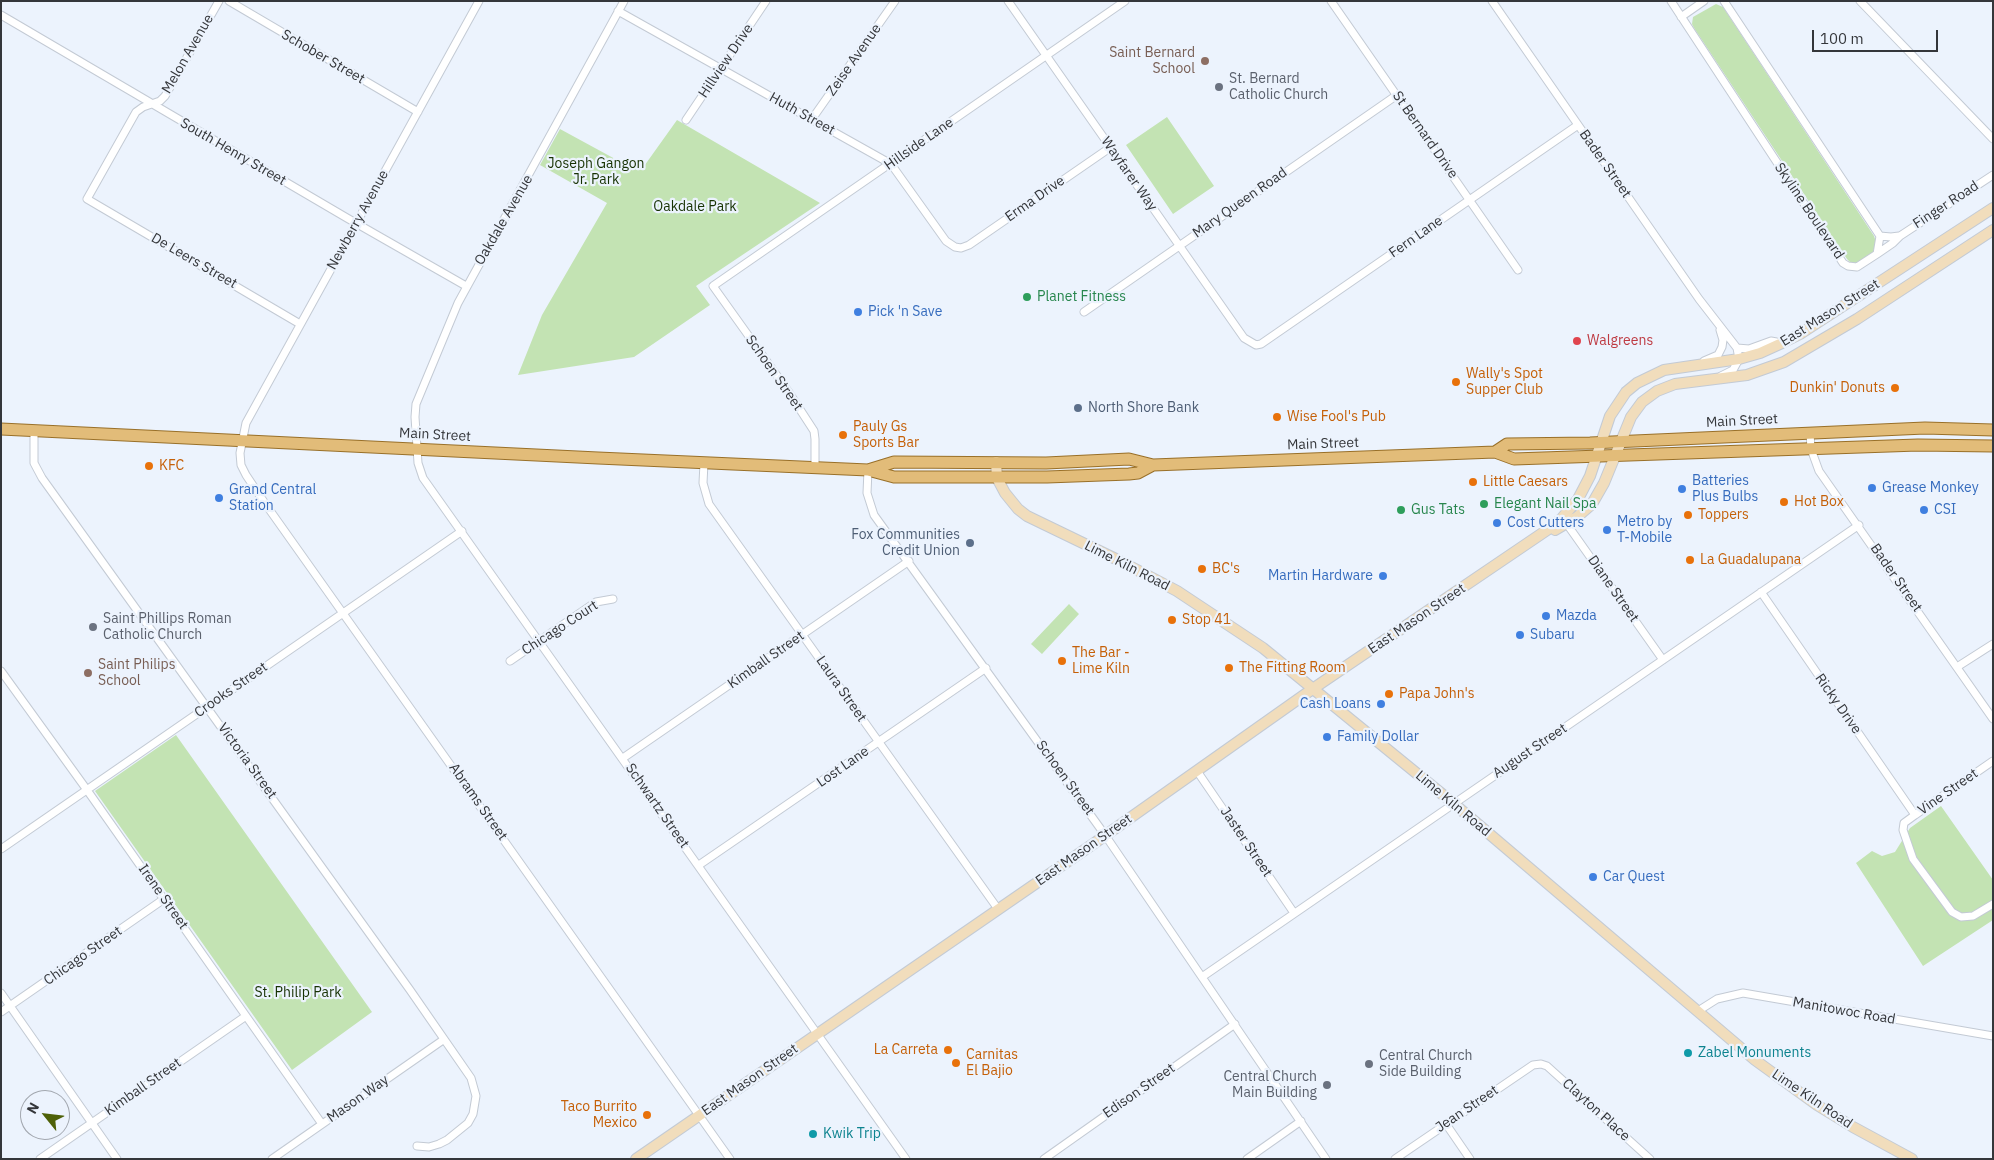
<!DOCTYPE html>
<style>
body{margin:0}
#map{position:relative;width:1994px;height:1160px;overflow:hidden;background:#ecf3fd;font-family:"IBM Plex Sans",sans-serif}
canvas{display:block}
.frame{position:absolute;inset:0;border:2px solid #34363a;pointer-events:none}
.north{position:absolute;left:20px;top:1090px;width:50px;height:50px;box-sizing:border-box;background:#ecf3fd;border:1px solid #a2a7af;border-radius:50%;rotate:299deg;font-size:14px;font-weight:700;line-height:20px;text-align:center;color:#34363a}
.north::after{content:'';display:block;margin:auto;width:18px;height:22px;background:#4e6108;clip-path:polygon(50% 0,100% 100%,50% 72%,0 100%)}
.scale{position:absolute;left:1812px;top:30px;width:126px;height:22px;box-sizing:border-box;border:2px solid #34363a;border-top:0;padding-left:6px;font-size:15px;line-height:18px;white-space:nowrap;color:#34363a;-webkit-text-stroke:4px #ecf3fd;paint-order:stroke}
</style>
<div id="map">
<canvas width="1994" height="1160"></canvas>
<div class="frame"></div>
<div class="north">N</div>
<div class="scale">100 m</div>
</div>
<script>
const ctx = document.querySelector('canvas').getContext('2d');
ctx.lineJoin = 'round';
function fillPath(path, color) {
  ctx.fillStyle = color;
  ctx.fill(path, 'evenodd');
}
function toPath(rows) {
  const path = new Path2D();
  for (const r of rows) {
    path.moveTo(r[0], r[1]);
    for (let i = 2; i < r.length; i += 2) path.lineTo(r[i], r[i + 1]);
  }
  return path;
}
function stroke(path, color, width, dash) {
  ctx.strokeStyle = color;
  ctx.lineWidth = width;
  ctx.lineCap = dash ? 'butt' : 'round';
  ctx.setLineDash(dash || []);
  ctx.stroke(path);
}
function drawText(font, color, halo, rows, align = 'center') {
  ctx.font = font + ' "IBM Plex Sans",sans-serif';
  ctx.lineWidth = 4.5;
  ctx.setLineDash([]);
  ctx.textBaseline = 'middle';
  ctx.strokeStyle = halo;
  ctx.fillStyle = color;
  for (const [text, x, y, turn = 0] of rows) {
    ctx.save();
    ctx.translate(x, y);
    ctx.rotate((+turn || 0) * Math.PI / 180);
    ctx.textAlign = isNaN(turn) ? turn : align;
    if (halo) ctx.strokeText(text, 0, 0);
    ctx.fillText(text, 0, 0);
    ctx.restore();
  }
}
fillPath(toPath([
 [1716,4,1723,7,1874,236,1876,242,1873,252,1857,264,1852,264,1847,259,1694,28,1692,24,1693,17],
 [1167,117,1214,186,1173,214,1126,145],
 [677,120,820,203,696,286,710,305,634,357,518,375,542,315,607,203,540,165,560,129,628,166,642,169],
 [1069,604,1079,614,1042,654,1031,644],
 [176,735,372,1012,292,1070,95,791],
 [1941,806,1993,880,1993,920,1923,966,1856,863,1872,851,1882,856,1895,852,1910,828]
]), '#c3e3b3');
const street = toPath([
 [219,1,165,96,160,101,143,107,136,112,87,199,300,324],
 [229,1,418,112],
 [479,1,246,423,240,453,241,465,246,475,264,502,730,1159],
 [624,1,458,303,416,404,415,417,418,463,423,478,906,1159],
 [1008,1,1244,338,1256,345,1261,344,1578,125],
 [1331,1,1518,270],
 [1492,1,1699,299,1737,348,1739,359,1733,370,1721,376],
 [1671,1,1843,263,1848,266,1857,267,1877,254,1880,236,1724,1],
 [1860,1,1993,139],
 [618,11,891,164,946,241,955,247,961,248,969,245,1111,147],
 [1,15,347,218,466,286],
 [1681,17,1704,1],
 [812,119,895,1],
 [686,120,766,1],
 [1880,236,1891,237,1899,236],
 [1877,254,1893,243,1900,236,1993,175],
 [1084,312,1397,95],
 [1737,348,1749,349,1771,341,1782,343],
 [1704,361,1718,355,1722,347,1723,340,1720,330],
 [34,431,34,463,42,478,410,990,471,1078,476,1096,473,1114,468,1123,447,1140,439,1144,429,1147,417,1146],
 [1810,433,1811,449,1819,471,1993,719],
 [704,463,703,483,709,504,998,909],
 [815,467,815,439,814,431,788,391,713,286,1125,1],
 [868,470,867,493,874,515,1105,835,1326,1159],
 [1564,520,1663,660],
 [1761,592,1915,815],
 [510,661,596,602,613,599],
 [1957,667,1993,644],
 [1,671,87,790,322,1124],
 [623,758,909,561],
 [1993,761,1915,815,1904,823,1903,830,1913,859,1952,912,1961,917,1973,916,1993,904],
 [1197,771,1294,913],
 [1,849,462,531],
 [699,865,986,668],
 [1202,977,1859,525],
 [1,993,117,1159],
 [1698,1011,1717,999,1743,993,1993,1036],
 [1,1012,164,899],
 [1446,1124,1470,1159],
 [40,1159,246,1016],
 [272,1159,443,1040],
 [1044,1159,1235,1024],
 [1247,1159,1301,1121],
 [1395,1159,1533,1065,1541,1064,1547,1066,1650,1159]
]);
const secondary = toPath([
 [996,462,997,478,1005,493,1018,509,1027,516,1118,560,1177,591,1263,648,1453,803,1755,1060,1817,1105,1853,1127,1912,1159],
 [1555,530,1577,517,1592,504,1604,483,1631,417,1642,402,1657,391,1675,384,1747,375,1784,362,1857,319,1993,230],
 [636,1159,1096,842,1314,688,1550,528,1562,518,1578,499,1590,476,1610,416,1626,392,1637,383,1664,370,1739,359,1760,353,1782,343,1800,334,1993,208]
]);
const primary = toPath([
 [1,429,598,458,868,470,894,477,1047,477,1129,474,1138,473,1153,465],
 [1495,452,1507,444,1590,443,1925,428,1993,430],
 [868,470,894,462,1046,463,1129,459,1153,465,1495,452,1514,459,1918,445,1993,446]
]);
stroke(street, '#c3cad4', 9);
stroke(secondary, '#c3cad4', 12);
stroke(primary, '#997029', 13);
stroke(street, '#fff', 7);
stroke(secondary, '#f1ddbc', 10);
stroke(primary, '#e2bc79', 11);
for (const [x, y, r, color] of [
 [1205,61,5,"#8d6e63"],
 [1219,87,5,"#6b7280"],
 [1027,297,5,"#2e9e5b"],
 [858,312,5,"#3f7fe0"],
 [1577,341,5,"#e0444e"],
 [1456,382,5,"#e8710a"],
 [1895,388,5,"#e8710a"],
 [1078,408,5,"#5c6f8a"],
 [1277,417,5,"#e8710a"],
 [843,435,5,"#e8710a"],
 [149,466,5,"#e8710a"],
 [1473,482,5,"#e8710a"],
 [1872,488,5,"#3f7fe0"],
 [1682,489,5,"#3f7fe0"],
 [219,498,5,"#3f7fe0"],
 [1784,502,5,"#e8710a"],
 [1484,504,5,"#2e9e5b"],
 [1401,510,5,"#2e9e5b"],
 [1924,510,5,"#3f7fe0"],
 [1688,515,5,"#e8710a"],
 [1497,523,5,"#3f7fe0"],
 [1607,530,5,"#3f7fe0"],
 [970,543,5,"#5c6f8a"],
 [1690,560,5,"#e8710a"],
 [1202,569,5,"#e8710a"],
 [1383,576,5,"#3f7fe0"],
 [1546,616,5,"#3f7fe0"],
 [1172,620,5,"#e8710a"],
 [93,627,5,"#6b7280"],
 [1520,635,5,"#3f7fe0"],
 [1062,661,5,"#e8710a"],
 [1229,668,5,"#e8710a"],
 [88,673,5,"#8d6e63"],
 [1389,694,5,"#e8710a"],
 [1381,704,5,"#3f7fe0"],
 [1327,737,5,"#3f7fe0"],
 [1593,877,5,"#3f7fe0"],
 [948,1050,5,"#e8710a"],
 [1688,1053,5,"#0f9aa8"],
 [956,1063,5,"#e8710a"],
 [1369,1064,5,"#6b7280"],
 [1327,1085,5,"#6b7280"],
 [647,1115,5,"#e8710a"],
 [813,1134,5,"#0f9aa8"]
]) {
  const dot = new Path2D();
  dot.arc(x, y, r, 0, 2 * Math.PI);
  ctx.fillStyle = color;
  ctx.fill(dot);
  stroke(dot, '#ecf3fd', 2);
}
drawText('14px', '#785e54', '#ecf3fd', [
 ["Saint Bernard",1195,53],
 ["School",1195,69],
 ["Saint Philips",98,665,"left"],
 ["School",98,681,"left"]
], 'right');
drawText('14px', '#34363a', '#ecf3fd', [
 ["Melon Avenue",188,54,-60],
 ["Schober Street",323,57,30],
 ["Zeise Avenue",854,60,-55],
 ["Hillview Drive",726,61,-56],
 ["Huth Street",802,114,29],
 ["St Bernard Drive",1425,135,55],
 ["Hillside Lane",919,144,-35],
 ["South Henry Street",233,152,30],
 ["Bader Street",1605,164,55],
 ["Wayfarer Way",1129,174,55],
 ["Erma Drive",1035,199,-35],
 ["Mary Queen Road",1240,203,-35],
 ["Finger Road",1946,205,-33],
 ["Skyline Boulevard",1809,211,56],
 ["Newberry Avenue",358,220,-61],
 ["Oakdale Avenue",504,220,-60],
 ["Fern Lane",1416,237,-35],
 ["De Leers Street",194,261,30],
 ["East Mason Street",1830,313,-32],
 ["Schoen Street",774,373,55],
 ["Main Street",1742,421,-3],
 ["Main Street",435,435,3],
 ["Main Street",1323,444,-2],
 ["Lime Kiln Road",1127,566,27],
 ["Bader Street",1896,578,55],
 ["Diane Street",1613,589,55],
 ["East Mason Street",1417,619,-34],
 ["Chicago Court",560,628,-33],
 ["Kimball Street",766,660,-35],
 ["Laura Street",841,689,55],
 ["Crooks Street",231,690,-35],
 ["Ricky Drive",1838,704,55],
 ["August Street",1530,751,-34],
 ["Victoria Street",247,761,54],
 ["Lost Lane",843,767,-35],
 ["Schoen Street",1065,778,54],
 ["Vine Street",1948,792,-35],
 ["Abrams Street",478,802,55],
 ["Lime Kiln Road",1453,804,40],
 ["Schwartz Street",657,806,55],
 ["Jaster Street",1246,842,56],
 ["East Mason Street",1084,850,-35],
 ["Irene Street",163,897,55],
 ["Chicago Street",83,956,-35],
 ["Manitowoc Road",1844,1011,10],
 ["East Mason Street",750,1080,-35],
 ["Kimball Street",143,1087,-35],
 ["Edison Street",1139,1091,-35],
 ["Mason Way",358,1099,-35],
 ["Lime Kiln Road",1812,1099,34],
 ["Jean Street",1467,1109,-34],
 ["Clayton Place",1596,1110,42]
]);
drawText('14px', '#5b616d', '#ecf3fd', [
 ["St. Bernard",1229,79],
 ["Catholic Church",1229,95],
 ["Saint Phillips Roman",103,619],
 ["Catholic Church",103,635],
 ["Central Church",1379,1056],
 ["Side Building",1379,1072],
 ["Central Church",1317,1077,"right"],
 ["Main Building",1317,1093,"right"]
], 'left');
drawText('14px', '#173203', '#ecf3fd', [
 ["Joseph Gangon",596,164],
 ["Jr. Park",596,180],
 ["Oakdale Park",695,207],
 ["St. Philip Park",298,993]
]);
drawText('14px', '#27864d', '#ecf3fd', [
 ["Planet Fitness",1037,297],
 ["Elegant Nail Spa",1494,504],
 ["Gus Tats",1411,510]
], 'left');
drawText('14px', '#366cbe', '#ecf3fd', [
 ["Pick 'n Save",868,312],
 ["Batteries",1692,481],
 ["Plus Bulbs",1692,497],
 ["Grease Monkey",1882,488],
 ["Grand Central",229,490],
 ["Station",229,506],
 ["CSI",1934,510],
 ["Metro by",1617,522],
 ["T-Mobile",1617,538],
 ["Cost Cutters",1507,523],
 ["Martin Hardware",1373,576,"right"],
 ["Mazda",1556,616],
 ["Subaru",1530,635],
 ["Cash Loans",1371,704,"right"],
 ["Family Dollar",1337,737],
 ["Car Quest",1603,877]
], 'left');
drawText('14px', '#be3a42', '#ecf3fd', [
 ["Walgreens",1587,341]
], 'left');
drawText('14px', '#c56008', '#ecf3fd', [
 ["Wally's Spot",1466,374],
 ["Supper Club",1466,390],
 ["Dunkin' Donuts",1885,388,"right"],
 ["Wise Fool's Pub",1287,417],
 ["Pauly Gs",853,427],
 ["Sports Bar",853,443],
 ["KFC",159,466],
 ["Little Caesars",1483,482],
 ["Hot Box",1794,502],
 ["Toppers",1698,515],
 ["La Guadalupana",1700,560],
 ["BC's",1212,569],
 ["Stop 41",1182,620],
 ["The Bar -",1072,653],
 ["Lime Kiln",1072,669],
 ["The Fitting Room",1239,668],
 ["Papa John's",1399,694],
 ["La Carreta",938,1050,"right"],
 ["Carnitas",966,1055],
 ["El Bajio",966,1071],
 ["Taco Burrito",637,1107,"right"],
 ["Mexico",637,1123,"right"]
], 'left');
drawText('14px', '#4e5e75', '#ecf3fd', [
 ["North Shore Bank",1088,408],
 ["Fox Communities",960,535,"right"],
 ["Credit Union",960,551,"right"]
], 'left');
drawText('14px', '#0d838f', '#ecf3fd', [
 ["Zabel Monuments",1698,1053],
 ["Kwik Trip",823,1134]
], 'left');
</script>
